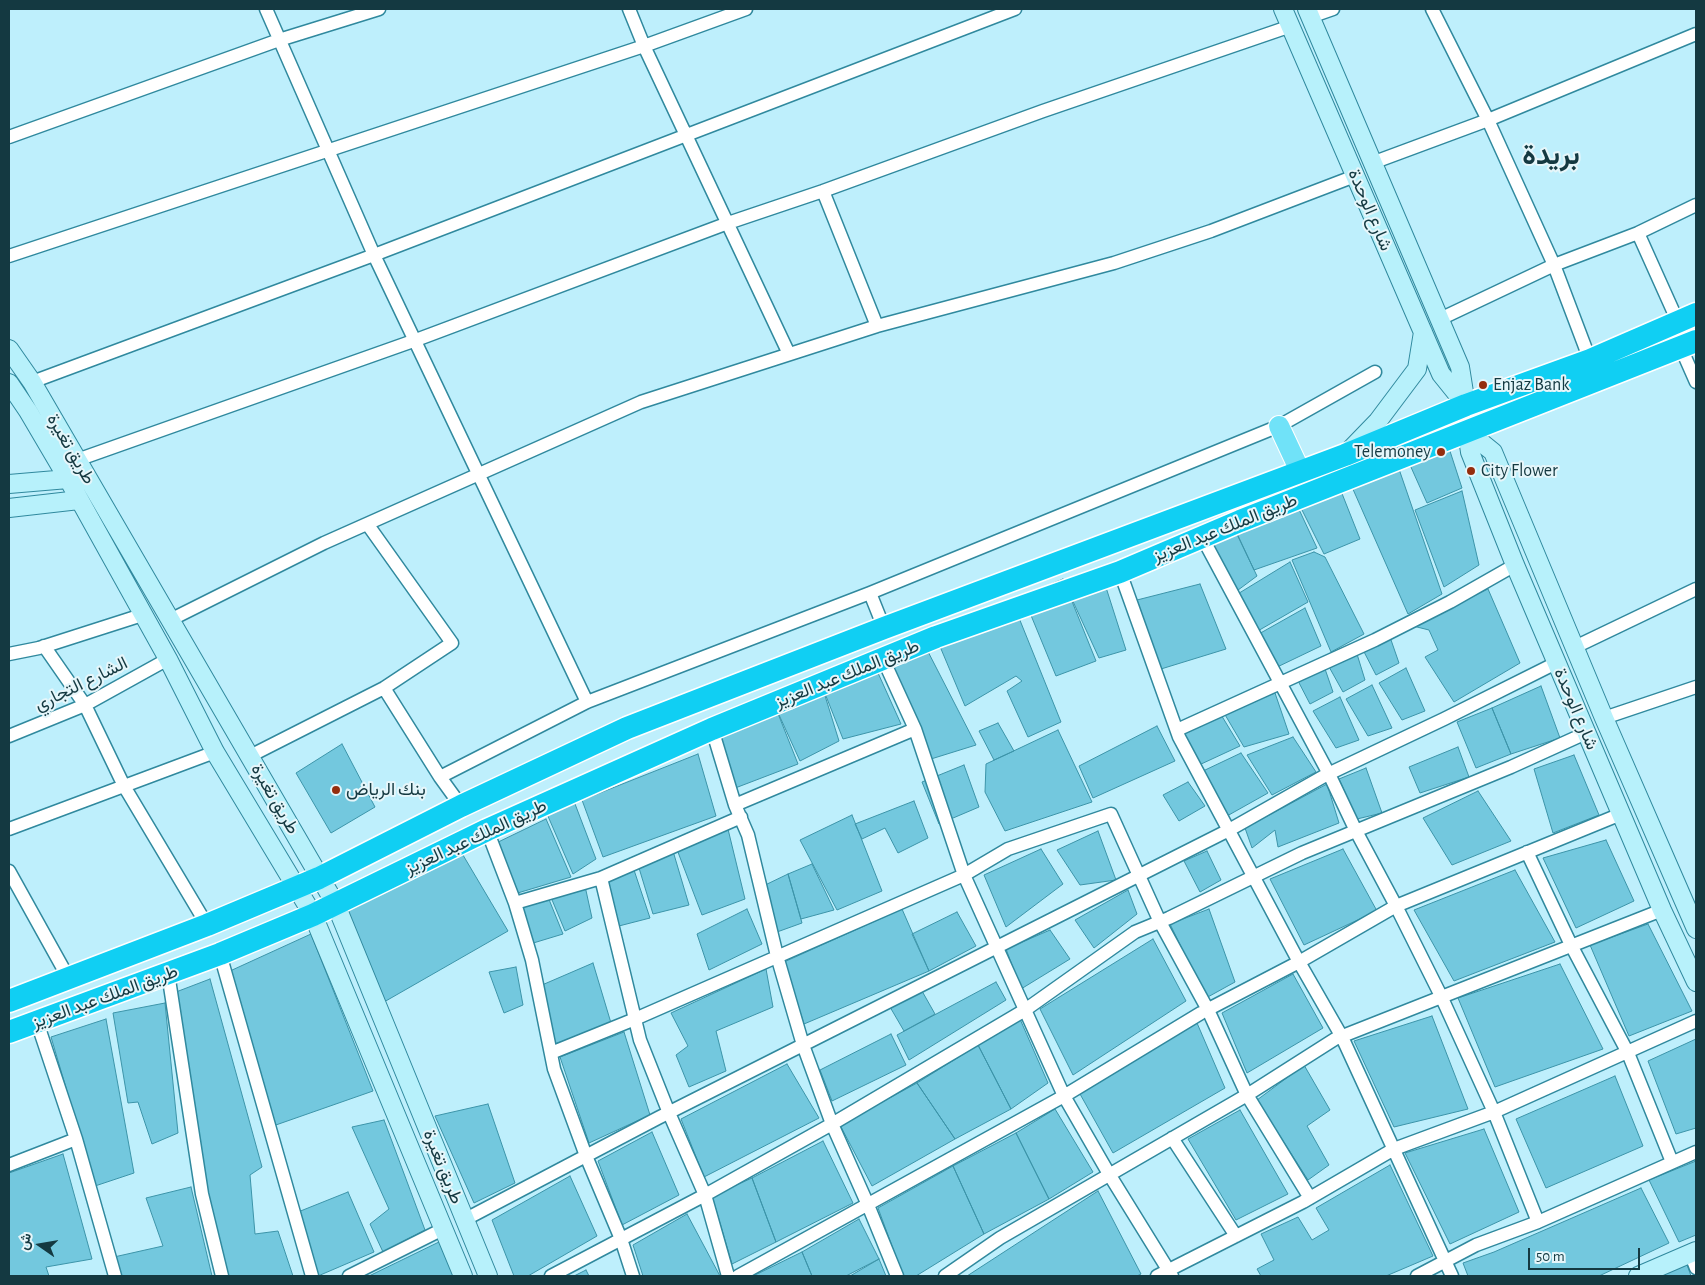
<!DOCTYPE html>
<meta charset="utf-8">
<style>
body{margin:0}
#map{position:relative;width:1705px;height:1285px;overflow:hidden;background:#beeffc;font-family:"Alegreya Sans",Vazirmatn,sans-serif}
canvas{display:block}
.frame{position:absolute;inset:0;border:10px solid #143941;pointer-events:none}
.north{position:absolute;left:15px;top:1220px;width:50px;height:50px;-webkit-text-stroke:4px #e6f6fa;paint-order:stroke;rotate:283deg;font-size:14px;font-weight:700;line-height:20px;text-align:center;color:#143941}
.north::after{content:'';display:block;margin:auto;width:18px;height:22px;background:#143941;clip-path:polygon(50% 0,100% 100%,50% 72%,0 100%)}
.scale{position:absolute;left:1528px;top:1248px;width:112px;height:22px;box-sizing:border-box;border:2px solid #143941;border-top:0;padding-left:6px;font-size:15px;line-height:18px;white-space:nowrap;color:#143941;-webkit-text-stroke:4px #e6f6fa;paint-order:stroke}
</style>
<div id="map">
<canvas width="1705" height="1285"></canvas>
<div class="frame"></div>
<div class="north">ش</div>
<div class="scale">50 m</div>
</div>
<script>
const ctx = document.querySelector('canvas').getContext('2d');
ctx.lineJoin = 'round';
function fillPath(path, color) {
  ctx.fillStyle = color;
  ctx.fill(path, 'evenodd');
}
function toPath(rows) {
  const path = new Path2D();
  for (const r of rows) {
    path.moveTo(r[0], r[1]);
    for (let i = 2; i < r.length; i += 2) path.lineTo(r[i], r[i + 1]);
  }
  return path;
}
function stroke(path, color, width, dash) {
  ctx.strokeStyle = color;
  ctx.lineWidth = width;
  ctx.lineCap = dash ? 'butt' : 'round';
  ctx.setLineDash(dash || []);
  ctx.stroke(path);
}
function drawText(font, color, halo, rows, align = 'center') {
  ctx.font = font + ' "Alegreya Sans",Vazirmatn,sans-serif';
  ctx.lineWidth = 4;
  ctx.setLineDash([]);
  ctx.textBaseline = 'middle';
  ctx.strokeStyle = halo;
  ctx.fillStyle = color;
  for (const [text, x, y, turn = 0] of rows) {
    ctx.save();
    ctx.translate(x, y);
    ctx.rotate((+turn || 0) * Math.PI / 180);
    ctx.textAlign = isNaN(turn) ? turn : align;
    if (halo) ctx.strokeText(text, 0, 0);
    ctx.fillText(text, 0, 0);
    ctx.restore();
  }
}
const building = toPath([
 [1448,445,1462,488,1427,503,1406,456,1448,445],
 [1399,469,1442,594,1408,614,1352,487,1399,469],
 [1341,491,1360,539,1324,554,1301,508,1341,491],
 [1462,491,1479,565,1444,587,1415,510,1462,491],
 [1296,503,1317,548,1254,570,1234,527,1296,503],
 [1231,522,1257,576,1230,596,1196,537,1231,522],
 [1314,552,1325,557,1364,634,1331,652,1292,560,1314,552],
 [1290,562,1308,602,1256,632,1236,595,1290,562],
 [1103,578,1126,650,1099,658,1070,595,1103,578],
 [1063,579,1096,661,1056,676,1023,596,1063,579],
 [1200,584,1226,649,1161,669,1137,600,1200,584],
 [1488,589,1520,663,1454,702,1425,657,1438,650,1429,630,1413,626,1488,589],
 [1013,603,1061,722,1028,737,1007,691,1022,681,1016,676,965,706,936,637,1013,603],
 [1305,608,1321,646,1273,669,1257,635,1305,608],
 [1390,637,1399,663,1376,675,1362,648,1390,637],
 [921,638,976,745,931,759,887,668,921,638],
 [1357,654,1365,680,1343,692,1328,665,1357,654],
 [874,664,901,724,843,739,822,686,874,664],
 [1324,666,1333,692,1310,704,1296,677,1324,666],
 [1406,668,1425,711,1402,720,1379,683,1406,668],
 [1372,685,1392,728,1368,736,1346,699,1372,685],
 [822,686,839,741,800,761,775,706,822,686],
 [1541,686,1560,738,1511,754,1492,708,1541,686],
 [1275,693,1289,734,1244,747,1224,713,1275,693],
 [1340,697,1359,740,1336,748,1313,711,1340,697],
 [775,706,798,764,730,790,717,736,775,706],
 [1492,708,1511,754,1476,768,1457,722,1492,708],
 [1220,713,1240,746,1199,765,1181,734,1220,713],
 [998,723,1014,751,994,760,979,731,998,723],
 [1157,726,1175,761,1093,798,1079,766,1157,726],
 [1058,730,1092,802,1005,831,985,792,986,764,1058,730],
 [1293,737,1316,772,1272,795,1247,755,1293,737],
 [342,744,375,807,331,833,296,773,342,744],
 [1458,747,1469,777,1420,793,1409,767,1458,747],
 [1241,753,1268,793,1227,816,1203,771,1241,753],
 [698,754,716,816,603,857,582,800,698,754],
 [1574,755,1599,815,1553,833,1534,769,1574,755],
 [964,765,979,807,939,824,922,782,964,765],
 [1366,768,1382,813,1357,819,1339,779,1366,768],
 [1188,782,1205,806,1179,821,1163,795,1188,782],
 [1327,784,1339,823,1278,847,1275,830,1252,848,1245,828,1327,784],
 [1478,791,1511,841,1452,865,1423,818,1478,791],
 [572,796,596,859,573,874,544,807,572,796],
 [914,801,928,838,898,853,885,828,862,839,855,824,914,801],
 [852,815,882,891,837,910,800,840,852,815],
 [546,819,571,877,511,895,492,845,546,819],
 [727,825,745,899,702,915,676,847,727,825],
 [1098,831,1116,880,1080,885,1057,850,1098,831],
 [1606,840,1634,901,1576,928,1543,858,1606,840],
 [1041,849,1063,884,1006,927,984,875,1041,849],
 [1343,849,1377,911,1304,945,1270,879,1343,849],
 [460,850,508,931,384,1002,342,907,460,850],
 [673,851,689,905,653,914,639,868,673,851],
 [1207,851,1221,880,1200,892,1184,861,1207,851],
 [812,864,834,910,801,919,788,874,812,864],
 [634,870,650,918,615,927,605,883,634,870],
 [1515,870,1555,942,1454,981,1414,910,1515,870],
 [788,874,802,923,777,932,761,887,788,874],
 [585,886,592,918,565,931,550,895,585,886],
 [1128,890,1137,914,1094,948,1075,920,1128,890],
 [548,897,563,934,530,944,517,905,548,897],
 [747,909,762,944,709,970,697,934,747,909],
 [902,909,929,971,804,1024,784,962,902,909],
 [1209,909,1235,982,1206,998,1170,924,1209,909],
 [957,912,976,946,929,971,912,934,957,912],
 [1648,924,1692,1011,1629,1036,1590,945,1648,924],
 [1050,930,1070,959,1021,989,1006,949,1050,930],
 [311,934,373,1091,273,1126,230,971,311,934],
 [1153,939,1186,1001,1073,1075,1040,1009,1153,939],
 [593,963,611,1023,555,1044,542,985,593,963],
 [1560,964,1603,1049,1495,1087,1458,998,1560,964],
 [516,967,523,1005,504,1013,489,972,516,967],
 [766,969,773,1007,716,1031,726,1071,689,1087,676,1055,688,1046,671,1013,766,969],
 [1293,974,1323,1028,1247,1073,1222,1013,1293,974],
 [210,979,262,1167,250,1175,255,1234,278,1231,293,1276,228,1276,207,1187,176,992,210,979],
 [996,982,1006,1000,909,1060,897,1035,996,982],
 [922,991,935,1014,904,1031,890,1007,922,991],
 [165,1003,178,1133,152,1144,138,1102,128,1103,113,1013,165,1003],
 [1432,1016,1468,1109,1394,1127,1354,1041,1432,1016],
 [106,1019,134,1173,95,1186,51,1037,106,1019],
 [1020,1019,1048,1083,1011,1109,978,1045,1020,1019],
 [1197,1023,1225,1088,1113,1153,1080,1094,1197,1023],
 [624,1032,650,1115,589,1143,560,1057,624,1032],
 [891,1034,906,1065,832,1101,820,1070,891,1034],
 [1696,1039,1696,1128,1676,1134,1648,1061,1696,1039],
 [978,1045,1011,1109,955,1139,917,1083,978,1045],
 [787,1064,819,1118,704,1177,681,1119,787,1064],
 [1304,1065,1330,1110,1307,1126,1329,1165,1308,1180,1257,1100,1304,1065],
 [1615,1076,1643,1146,1546,1188,1516,1119,1615,1076],
 [917,1083,955,1139,872,1186,840,1125,917,1083],
 [488,1104,515,1183,474,1203,435,1116,488,1104],
 [1055,1109,1093,1172,1049,1199,1016,1133,1055,1109],
 [1240,1110,1288,1194,1236,1220,1188,1139,1240,1110],
 [384,1120,425,1230,383,1252,370,1224,389,1209,352,1127,384,1120],
 [1484,1129,1519,1212,1450,1244,1405,1153,1484,1129],
 [652,1132,679,1195,622,1225,598,1161,652,1132],
 [1016,1133,1049,1199,984,1234,953,1166,1016,1133],
 [823,1141,853,1203,776,1242,752,1178,823,1141],
 [63,1154,92,1259,46,1267,49,1276,9,1276,9,1173,63,1154],
 [1696,1161,1696,1235,1679,1242,1649,1180,1696,1161],
 [1390,1165,1433,1256,1386,1276,1261,1276,1257,1269,1274,1260,1261,1234,1298,1217,1312,1240,1329,1230,1316,1208,1390,1165],
 [953,1166,984,1234,916,1276,903,1276,878,1208,953,1166],
 [570,1176,597,1236,528,1276,514,1276,492,1220,570,1176],
 [752,1178,776,1242,732,1264,712,1196,752,1178],
 [191,1187,212,1276,120,1276,114,1257,163,1246,146,1198,191,1187],
 [1641,1188,1669,1243,1599,1276,1468,1276,1463,1263,1494,1252,1641,1188],
 [1098,1191,1141,1274,1137,1276,967,1276,1098,1191],
 [348,1192,374,1252,318,1276,298,1212,348,1192],
 [687,1214,720,1276,643,1276,633,1245,687,1214],
 [859,1219,879,1259,850,1276,812,1276,802,1252,859,1219],
 [441,1241,456,1276,369,1276,441,1241],
 [802,1252,812,1276,753,1276,802,1252],
 [879,1259,886,1276,846,1276,879,1259],
 [1685,1259,1691,1276,1657,1276,1685,1259],
 [586,1270,589,1276,574,1276,586,1270]
]);
fillPath(building, '#73c8de');
stroke(building, '#3c94a9', 1);
const street = toPath([
 [266,9,374,255,587,702],
 [629,9,644,46,789,354],
 [1432,9,1488,120,1554,265,1590,360],
 [1310,17,1333,9],
 [9,137,279,40,379,9],
 [1372,163,1488,120,1696,34],
 [823,191,877,326],
 [1638,233,1678,322],
 [9,256,644,46,746,9],
 [1440,319,1554,265,1638,233,1696,205],
 [1681,348,1696,382],
 [32,382,374,255,1015,9],
 [77,460,416,340,728,223,823,191,1043,111,1291,26],
 [1202,537,1329,774,1356,831,1396,906,1441,996,1494,1112,1538,1222],
 [1120,572,1179,737,1299,962,1342,1037,1452,1276],
 [870,593,884,628],
 [170,620,324,543,641,402,877,326,1114,263,1211,231,1355,176],
 [44,646,85,705,124,786,207,925],
 [1575,647,1696,589],
 [9,654,39,648,142,615],
 [883,659,915,729,964,875,1064,1096,1109,1174,1172,1276],
 [384,688,440,777,461,806],
 [1604,718,1696,687],
 [712,729,735,805,748,835,777,956,803,1045,832,1124,868,1205,897,1276],
 [1177,730,1375,640,1450,602,1515,565],
 [9,736,85,705,168,659],
 [250,756,384,688,452,643,368,525],
 [440,777,587,702,870,593,1279,426,1375,372],
 [735,805,915,729],
 [9,829,215,752],
 [487,830,515,903,532,960,554,1069,586,1156,621,1239,633,1276],
 [1527,852,1571,945,1628,1053,1672,1162],
 [9,871,69,979],
 [601,878,640,1040,669,1113,705,1195,728,1276],
 [515,903,601,878,741,817],
 [220,954,312,1276],
 [168,973,202,1194,222,1276],
 [37,1022,76,1139,115,1276],
 [551,1053,635,1019,964,875,1008,849,1111,814,1160,922,1208,1010,1247,1095,1310,1198],
 [1172,1138,1236,1236],
 [9,1165,76,1139],
 [464,1220,658,1118,1229,830,1326,775,1444,719,1556,663],
 [1690,1253,1696,1268],
 [349,1276,443,1229],
 [551,1276,705,1195,832,1124,1025,1010,1135,932,1169,918,1302,853,1511,767,1586,733],
 [738,1276,1064,1096,1201,1013,1299,962,1396,906,1621,814],
 [945,1276,1000,1238,1247,1095,1335,1039,1662,910],
 [1157,1276,1303,1202,1394,1149,1494,1112,1696,1021],
 [1417,1276,1476,1245,1538,1222,1696,1152]
]);
const secondary = toPath([
 [1283,9,1441,374,1466,405],
 [1307,9,1460,367,1466,405],
 [9,349,32,382,336,905,488,1276],
 [9,383,28,411,68,479,168,659,215,752,313,915,463,1276],
 [1467,431,1470,452,1515,565,1662,910,1696,982],
 [1467,431,1493,452,1604,718,1696,929],
 [1349,451,1378,421,1417,369,1423,332],
 [9,484,68,479],
 [9,508,79,500],
 [1638,1276,1696,1251]
]);
const primary = toPath([
 [1279,426,1300,471]
]);
const highway = toPath([
 [9,1001,207,925,319,878,461,806,627,728,884,628,1345,455,1466,405,1590,360,1696,314],
 [9,1032,220,954,313,915,487,830,712,729,936,637,1120,572,1240,521,1696,341]
]);
stroke(street, '#30899e', 15);
stroke(secondary, '#30899e', 20);
stroke(primary, '#fff', 22);
stroke(highway, '#fff', 25);
stroke(street, '#fff', 12);
stroke(secondary, '#b7f1fb', 18);
stroke(primary, '#70e2f8', 20);
stroke(highway, '#10cff3', 22);
for (const [x, y, r, color] of [
 [1483,385,5,"#942d0d"],
 [1441,452,5,"#942d0d"],
 [1471,471,5,"#942d0d"],
 [336,790,5,"#942d0d"]
]) {
  const dot = new Path2D();
  dot.arc(x, y, r, 0, 2 * Math.PI);
  ctx.fillStyle = color;
  ctx.fill(dot);
  stroke(dot, '#e6f6fa', 2);
}
drawText('18px', '#143941', '#e6f6fa', [
 ["شارع الوحدة",1370,210,67],
 ["طريق تغيرة",71,449,60],
 ["طريق الملك عبد العزيز",1225,528,-22],
 ["طريق الملك عبد العزيز",847,674,-22],
 ["الشارع التجاري",81,684,-26],
 ["شارع الوحدة",1576,709,67],
 ["طريق تغيرة",275,799,60],
 ["طريق الملك عبد العزيز",476,837,-25],
 ["طريق الملك عبد العزيز",105,997,-20],
 ["طريق تغيرة",443,1167,68]
]);
drawText('18px', '#143941', '#e6f6fa', [
 ["Enjaz Bank",1493,385],
 ["Telemoney",1431,452,"right"],
 ["City Flower",1481,471],
 ["بنك الرياض",346,790]
], 'left');
drawText('bold 28px', '#143941', '#e6f6fa', [
 ["بريدة",1551,156]
]);
</script>
